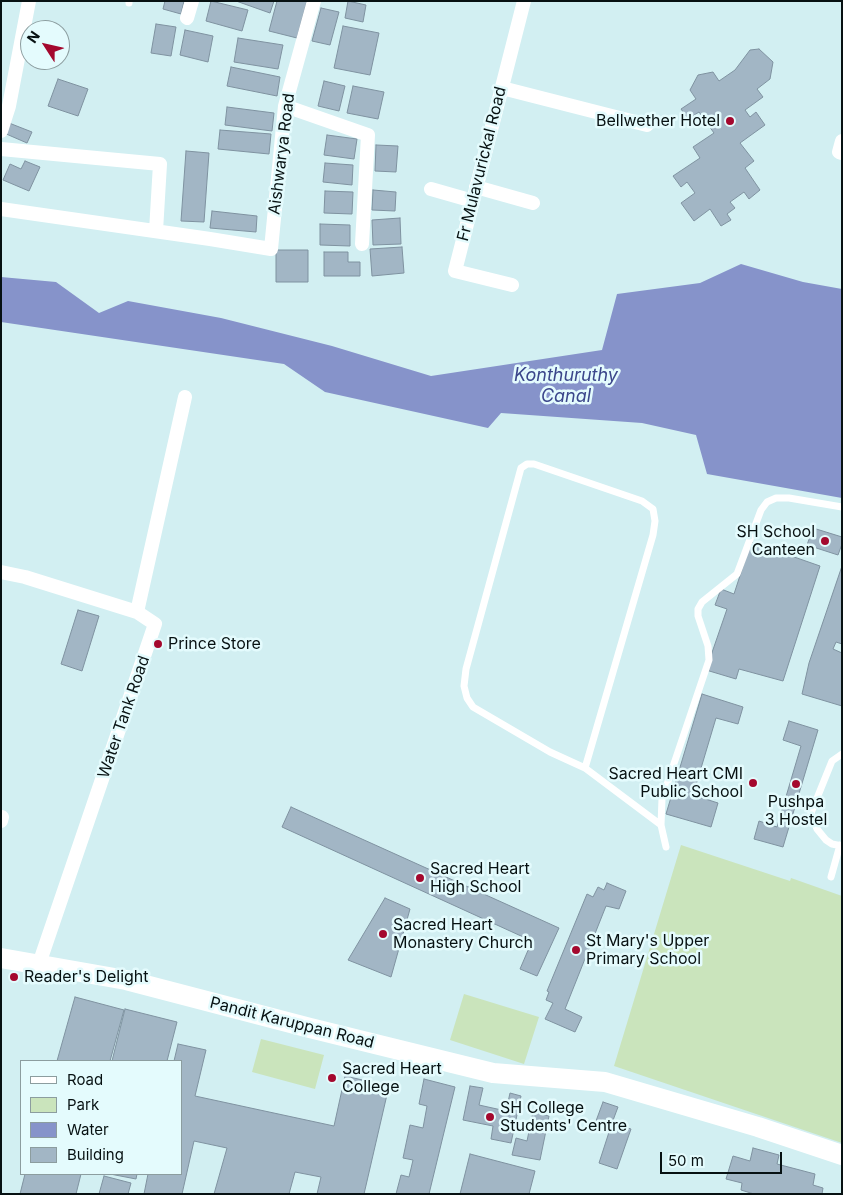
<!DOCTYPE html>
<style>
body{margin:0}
#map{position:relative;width:843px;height:1195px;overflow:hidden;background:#d2eff2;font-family:Inter,sans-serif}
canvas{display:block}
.frame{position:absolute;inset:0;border:2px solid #071112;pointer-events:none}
.legend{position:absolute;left:20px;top:1060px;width:162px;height:115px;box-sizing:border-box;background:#e4fbfd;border:1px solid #8c9d9f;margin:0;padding:6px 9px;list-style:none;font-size:15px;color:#071112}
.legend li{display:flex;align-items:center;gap:10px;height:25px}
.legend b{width:25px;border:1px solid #8c9d9f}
.north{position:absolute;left:20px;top:20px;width:50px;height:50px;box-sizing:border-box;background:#e4fbfd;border:1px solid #8c9d9f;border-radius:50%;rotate:305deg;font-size:14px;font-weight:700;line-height:20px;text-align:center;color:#071112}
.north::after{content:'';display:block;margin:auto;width:18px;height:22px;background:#a4082e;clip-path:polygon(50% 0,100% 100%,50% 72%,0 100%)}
.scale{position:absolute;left:660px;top:1152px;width:122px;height:22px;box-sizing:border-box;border:2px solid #071112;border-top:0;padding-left:6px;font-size:15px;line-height:18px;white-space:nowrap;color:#071112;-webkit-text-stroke:4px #e4fbfd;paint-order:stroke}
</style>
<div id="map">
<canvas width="843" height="1195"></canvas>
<div class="frame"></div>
<ul class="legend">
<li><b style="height:6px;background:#fff"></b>Road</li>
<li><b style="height:14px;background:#cae4bc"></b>Park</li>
<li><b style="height:14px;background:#8693ca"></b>Water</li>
<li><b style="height:14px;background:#a2b6c5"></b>Building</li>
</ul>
<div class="north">N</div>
<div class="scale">50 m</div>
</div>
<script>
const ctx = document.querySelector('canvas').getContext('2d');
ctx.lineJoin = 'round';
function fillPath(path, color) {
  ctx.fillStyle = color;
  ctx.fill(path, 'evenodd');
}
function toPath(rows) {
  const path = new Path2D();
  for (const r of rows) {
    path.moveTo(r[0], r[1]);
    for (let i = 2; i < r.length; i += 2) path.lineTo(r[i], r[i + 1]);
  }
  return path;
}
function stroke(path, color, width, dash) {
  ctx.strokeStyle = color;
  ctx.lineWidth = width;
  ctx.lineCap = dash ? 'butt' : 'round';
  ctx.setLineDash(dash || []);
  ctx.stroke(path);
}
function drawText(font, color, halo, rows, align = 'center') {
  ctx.font = font + ' Inter,sans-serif';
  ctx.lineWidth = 5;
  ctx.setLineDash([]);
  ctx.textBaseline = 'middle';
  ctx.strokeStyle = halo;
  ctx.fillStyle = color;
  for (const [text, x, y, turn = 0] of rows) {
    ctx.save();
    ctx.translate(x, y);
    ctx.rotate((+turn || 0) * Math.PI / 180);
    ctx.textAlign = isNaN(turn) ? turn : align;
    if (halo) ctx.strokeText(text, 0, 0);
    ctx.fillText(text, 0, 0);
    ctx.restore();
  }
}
fillPath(toPath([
 [681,845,790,881,791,878,842,896,842,1143,614,1066],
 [464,994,539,1017,524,1064,450,1040],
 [261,1039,324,1055,315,1089,252,1072]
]), '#cae4bc');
fillPath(toPath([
 [741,264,803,282,842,289,842,498,707,474,696,435,642,423,501,413,488,428,325,392,284,364,1,322,1,277,56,282,99,313,128,301,221,318,332,346,431,376,602,350,617,294,700,283]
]), '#8693ca');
const building = toPath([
 [165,1,184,1,181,14,163,9,165,1],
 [211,1,248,10,242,31,206,21,211,1],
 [236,1,274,1,270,13,236,1],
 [277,1,307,1,297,38,269,31,277,1],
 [348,1,366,5,363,22,345,18,348,1],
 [321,8,339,12,330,45,312,41,321,8],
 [156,24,176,27,171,56,151,53,156,24],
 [343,26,379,33,370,75,334,68,343,26],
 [185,30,213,36,208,62,180,55,185,30],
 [238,38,283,45,278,69,234,62,238,38],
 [759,49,773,62,770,79,757,89,763,97,745,110,750,117,756,112,765,125,740,143,754,161,745,168,760,190,749,199,744,192,730,202,735,208,727,214,731,220,721,226,710,209,694,221,681,203,695,193,687,182,681,187,673,176,700,158,693,147,714,133,699,112,688,119,681,109,696,99,690,90,698,75,713,72,719,81,735,70,750,50,759,49],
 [231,67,280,77,277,96,227,86,231,67],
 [58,79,88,89,78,116,48,106,58,79],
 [324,81,345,86,339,111,318,106,324,81],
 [353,86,384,92,378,119,347,113,353,86],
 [227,107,274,113,272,131,225,125,227,107],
 [9,123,32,132,27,143,4,133,9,123],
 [220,130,271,134,269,154,218,149,220,130],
 [327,135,357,139,354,159,324,155,327,135],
 [376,145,398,146,396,172,375,171,376,145],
 [186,151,209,153,204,222,181,221,186,151],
 [25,161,40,167,29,191,3,180,10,164,21,169,25,161],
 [325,163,353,165,352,185,323,182,325,163],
 [373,190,396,192,395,211,372,210,373,190],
 [325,191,353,192,352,214,324,213,325,191],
 [212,211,257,216,256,232,210,228,212,211],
 [400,218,401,244,373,245,372,220,400,218],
 [320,224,350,225,350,246,320,245,320,224],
 [402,247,404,273,372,276,370,249,402,247],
 [276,250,308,250,308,282,276,282,276,250],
 [324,252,348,252,348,262,360,262,360,276,324,276,324,252],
 [813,528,842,537,842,544,838,555,807,545,813,528],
 [751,542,820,566,783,681,739,669,736,679,706,670,727,609,715,605,721,589,734,594,751,542],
 [842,566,842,644,836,642,833,649,842,653,842,706,802,694,809,663,842,566],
 [78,610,99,616,82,671,61,664,78,610],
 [702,694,743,707,738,724,716,718,693,795,718,803,711,827,666,814,702,694],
 [789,721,818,730,783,847,754,839,759,821,777,827,801,746,783,740,789,721],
 [291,807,559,928,537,976,520,969,532,941,282,827,291,807],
 [607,883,626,891,619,909,606,906,565,1009,582,1017,575,1032,545,1019,553,1003,546,1000,549,992,547,991,587,894,593,897,598,887,604,890,607,883],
 [385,898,410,909,391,977,348,960,385,898],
 [75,997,124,1010,110,1061,57,1061,75,997],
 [125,1009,177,1022,167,1061,112,1061,125,1009],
 [178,1044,206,1050,195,1096,334,1126,345,1076,389,1086,364,1194,317,1194,321,1177,295,1172,289,1194,214,1194,227,1148,194,1141,182,1194,144,1194,148,1174,181,1174,181,1061,174,1061,178,1044],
 [424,1079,455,1087,429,1194,396,1194,401,1175,409,1177,413,1160,403,1158,410,1125,423,1128,427,1106,419,1104,424,1079],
 [470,1086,483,1088,479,1105,506,1111,510,1093,521,1096,511,1143,491,1139,493,1126,463,1120,470,1086],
 [603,1102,618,1107,612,1123,631,1129,617,1169,599,1163,611,1126,596,1121,603,1102],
 [533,1112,549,1116,540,1160,512,1155,516,1138,527,1141,533,1112],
 [753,1148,779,1155,777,1164,815,1174,813,1185,823,1188,822,1194,754,1194,741,1190,742,1183,726,1179,733,1156,750,1161,753,1148],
 [470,1154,535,1171,529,1194,460,1194,470,1154],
 [25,1174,81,1174,76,1194,20,1194,25,1174],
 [110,1174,137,1174,136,1179,110,1174],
 [104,1176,131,1183,128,1194,99,1194,104,1176]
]);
fillPath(building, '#a2b6c5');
stroke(building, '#7f92a0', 1);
stroke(toPath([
 [129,3,129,1],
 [842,754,832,761,811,813,817,829,826,840,832,844,842,846],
 [585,768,653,535,655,521,653,509,642,501,534,464,527,464,521,468,466,669,464,686,467,698,473,707,550,752,585,768,661,825],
 [666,847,661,825,662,799,709,660,708,646,698,616,698,609,702,602,737,574,761,510,767,502,776,498,789,498,842,507],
 [831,877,840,845]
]), '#fff', 7);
stroke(toPath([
 [187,18,192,1],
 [502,88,647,125],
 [285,106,368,135,362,244],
 [1,131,9,106,29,1],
 [842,141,839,152,842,153],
 [1,149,160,164,156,231],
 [476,187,533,203],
 [431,189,473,201],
 [1,209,210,239,271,249,285,106,314,1],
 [512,285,455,271,524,1],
 [1,572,25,577,137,612,155,624,39,964],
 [137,612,185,397],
 [1,821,2,817]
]), '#fff', 14);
stroke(toPath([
 [1,958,126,980,310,1028,493,1073,605,1082,758,1127,842,1155]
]), '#fff', 20);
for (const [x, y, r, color] of [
 [730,121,5,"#a4082e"],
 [825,541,5,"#a4082e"],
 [158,644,5,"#a4082e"],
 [753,783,5,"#a4082e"],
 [796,784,5,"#a4082e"],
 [420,878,5,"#a4082e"],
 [383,934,5,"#a4082e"],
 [576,950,5,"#a4082e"],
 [14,977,5,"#a4082e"],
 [332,1078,5,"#a4082e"],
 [490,1117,5,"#a4082e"]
]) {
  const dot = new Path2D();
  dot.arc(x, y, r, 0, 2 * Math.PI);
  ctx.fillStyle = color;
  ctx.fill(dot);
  stroke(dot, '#e4fbfd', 2);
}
drawText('16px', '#071112', '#e4fbfd', [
 ["Bellwether Hotel",720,121,"right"],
 ["SH School",815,532,"right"],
 ["Canteen",815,550,"right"],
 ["Prince Store",168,644],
 ["Sacred Heart CMI",743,774,"right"],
 ["Public School",743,792,"right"],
 ["Pushpa",796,802,"center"],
 ["3 Hostel",796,820,"center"],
 ["Sacred Heart",430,869],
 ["High School",430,887],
 ["Sacred Heart",393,925],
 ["Monastery Church",393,943],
 ["St Mary's Upper",586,941],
 ["Primary School",586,959],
 ["Reader's Delight",24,977],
 ["Sacred Heart",342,1069],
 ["College",342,1087],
 ["SH College",500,1108],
 ["Students' Centre",500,1126]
], 'left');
drawText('16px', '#071112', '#e4fbfd', [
 ["Aishwarya Road",282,154,-83],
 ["Fr Mulavurickal Road",482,164,-76],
 ["Water Tank Road",124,717,-71],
 ["Pandit Karuppan Road",292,1023,14]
]);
drawText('italic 18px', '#3b468b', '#e4fbfd', [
 ["Konthuruthy",566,376],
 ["Canal",566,397]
]);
</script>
